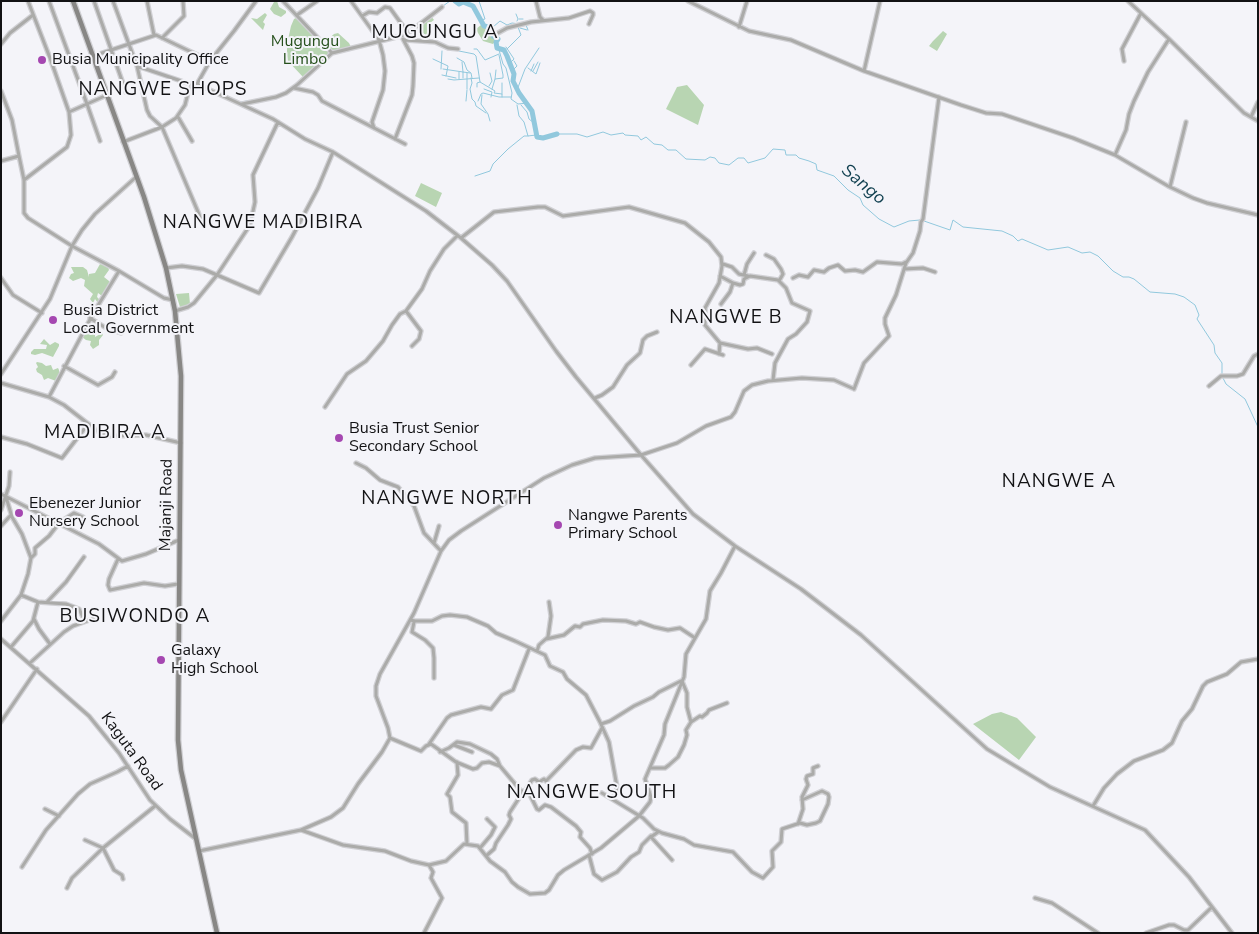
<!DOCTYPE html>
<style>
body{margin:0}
#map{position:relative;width:1259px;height:934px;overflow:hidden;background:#f4f4f9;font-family:"Nunito Sans",sans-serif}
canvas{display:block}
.frame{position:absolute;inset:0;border:2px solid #121214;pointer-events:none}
</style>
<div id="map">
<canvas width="1259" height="934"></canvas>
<div class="frame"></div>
</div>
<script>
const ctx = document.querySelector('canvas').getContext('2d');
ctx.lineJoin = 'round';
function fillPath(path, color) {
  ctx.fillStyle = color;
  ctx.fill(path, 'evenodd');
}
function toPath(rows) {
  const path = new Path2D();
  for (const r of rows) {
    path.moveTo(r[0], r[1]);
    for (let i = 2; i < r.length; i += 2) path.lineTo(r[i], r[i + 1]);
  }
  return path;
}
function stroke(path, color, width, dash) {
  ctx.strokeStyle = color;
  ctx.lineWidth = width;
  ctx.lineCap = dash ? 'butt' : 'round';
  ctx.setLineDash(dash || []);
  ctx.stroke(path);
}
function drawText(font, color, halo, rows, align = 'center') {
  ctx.font = font + ' "Nunito Sans",sans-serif';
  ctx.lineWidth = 4;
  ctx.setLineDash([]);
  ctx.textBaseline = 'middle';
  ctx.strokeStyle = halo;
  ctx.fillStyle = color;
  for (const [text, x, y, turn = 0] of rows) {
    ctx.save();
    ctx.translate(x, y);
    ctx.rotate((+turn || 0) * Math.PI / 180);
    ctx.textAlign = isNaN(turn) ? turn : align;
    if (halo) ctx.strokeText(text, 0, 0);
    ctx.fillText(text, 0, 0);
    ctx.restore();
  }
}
fillPath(toPath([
 [277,1,279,7,286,11,286,13,281,17,274,14,270,9,274,2],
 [265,13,267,15,263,22,265,24,263,30,251,18,257,19],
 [431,16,434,20,427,25,429,31,426,35,423,33,421,24],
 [296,18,330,53,303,77,288,61,287,56,287,44,291,26,294,19],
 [481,25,487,28,496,40,493,44,483,41,478,33,476,29],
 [943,31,947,34,937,51,929,46,933,41],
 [338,33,349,43,351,47,332,51,324,43,334,34],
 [687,85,704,105,698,125,666,109,677,87],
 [421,183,442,193,436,207,415,196],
 [100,264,108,267,109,270,104,277,109,281,110,283,102,296,98,293,97,297,100,300,98,303,95,299,93,303,90,299,93,294,84,286,85,280,81,278,73,281,69,278,71,274,74,273,71,267,83,267,87,270,89,277,89,274,95,273],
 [189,293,190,304,180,307,176,294],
 [98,327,101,330,95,332,95,337,102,333,103,335,99,340,99,345,93,349,90,345,91,341,86,340,82,337,86,331,92,334],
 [44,339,50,345,55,342,59,344,59,346,53,357,42,353,35,355,31,354,31,352,34,349,46,349,47,345,40,344],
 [37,362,42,363,46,366,51,365,53,370,58,368,59,370,59,378,56,381,48,378,44,380,42,375,37,372,36,369,38,367,36,363],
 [1001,712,1017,718,1036,737,1019,760,973,724,992,714]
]), '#b8d5b2');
stroke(toPath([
 [479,1,485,19,481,20],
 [443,6,450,1],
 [516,14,518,19,517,21],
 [519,19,523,19],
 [520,28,527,30],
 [410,30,421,21],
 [491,30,493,27,500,21,507,25,512,23,520,24],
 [385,38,400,34],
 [506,47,514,59,510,63],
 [474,49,477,49,485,60,499,54],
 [507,49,521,35,518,27,526,25,528,30],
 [499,50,503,64,506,68,512,93,511,99,518,104,528,103],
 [459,51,474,54,476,56,480,82,495,91,494,93,502,94,502,97],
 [457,58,464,62,467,70,471,73,472,78],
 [433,59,448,66,446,76],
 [462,62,463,72],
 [528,68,536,74,540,63],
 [441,69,442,51],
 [443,69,463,72],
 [513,70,517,66,514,61],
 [531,71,534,64],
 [533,71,538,62],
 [459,72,459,79],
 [467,73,467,89],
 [442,75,456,78],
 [302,78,325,58],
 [463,78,463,72,470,73],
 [471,78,472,83,470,89,472,99,475,102,476,106,486,113],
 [448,79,454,80,479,78],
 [495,79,496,70],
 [502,83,502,94],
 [489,86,492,81,490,73],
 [477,87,477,83,480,82],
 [484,89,492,92,491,97],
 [492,89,495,79,503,78,503,75,499,55],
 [517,90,525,69,539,48],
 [482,95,481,104,488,114,490,121],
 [466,101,467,90],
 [478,101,481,94,483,93,499,97,511,97],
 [241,102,260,99],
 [517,105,519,116,524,122,528,136,536,135],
 [521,105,527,112,529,119,534,123],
 [557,134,577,134,587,137,603,132,611,135,623,133,625,135,638,136,641,140,646,137,654,144,662,145,668,150,676,150,686,159,705,160,710,157,715,158,719,163,729,165,738,158,744,158,748,163,765,158,773,149,785,150,786,155,796,155,799,158,809,161,816,164,817,170,834,176,848,190,860,198,863,205,879,219,894,227,909,221,920,220],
 [475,176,490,171,493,164,508,149,524,136,528,136],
 [924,221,950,230,953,220,963,227,1002,231,1013,236,1018,241,1022,239,1048,250,1068,247,1082,253,1090,252,1098,256,1113,271,1123,277,1129,277,1134,279,1150,292,1175,294,1184,297,1195,305,1199,315,1197,319,1214,345,1215,353,1222,363,1222,374],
 [1223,378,1226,384,1245,399,1258,427]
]), '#91c8dd', 1);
stroke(toPath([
 [455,1,459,4,463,2,473,6,484,26,489,27,493,36,498,39,496,42,497,48,504,50,507,56,514,74,513,81,519,93,532,111,537,137,543,138,557,134]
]), '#91c8dd', 5);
const minor = toPath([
 [49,1,87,104,100,141],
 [94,1,126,92],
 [113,1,137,66,147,110,150,116,162,127,204,226],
 [147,1,154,35],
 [283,1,332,53,401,36,411,31,442,7],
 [351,1,379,40,383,55,385,71,383,90,372,122,374,128],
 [536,1,540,17,543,20],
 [688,1,749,31,791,40,864,71,961,105,986,113,1002,114,1073,138,1115,155,1168,186,1193,198,1207,203,1258,215],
 [1128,1,1169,39,1244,113,1258,121],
 [297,15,317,1],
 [362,16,369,12,377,13,385,7,390,8,408,33],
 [739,27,747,1],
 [498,33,507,28,531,22,569,18,590,11,593,13,593,15,589,24],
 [162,38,184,16,183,1],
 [405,40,435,42,448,48,458,49],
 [1,44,10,33,33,15],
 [93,56,156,35,210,61],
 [1124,61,1122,49,1141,13],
 [137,66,193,85,197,84,273,119,305,139,333,152,426,211,461,238,492,265,507,281,556,351,576,377,641,455,693,514,735,546,801,589,861,635,987,749,1050,787,1145,830,1189,877,1232,933],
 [864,71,880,1],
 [197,84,210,61,234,31,256,1],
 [294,88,313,92,318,95,322,101,405,144],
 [1,91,12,120,19,156,24,180,24,213,28,218,72,246,119,271,164,298,173,300],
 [242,104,276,97,286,93,297,85,332,53],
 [69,112,107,95],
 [178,117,192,141],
 [1251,117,1258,102],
 [395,139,412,95,413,86,414,63,412,56,403,39],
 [123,142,162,127,176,118,185,105,188,93,193,85],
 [1115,155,1126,130,1129,114,1134,101,1148,72,1169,39],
 [1,161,19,156],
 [24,180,67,147,71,135,69,112,50,58,28,1],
 [1170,187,1186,122],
 [461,238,494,212,538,207,545,207,563,216,629,207,685,223,709,242,721,257,722,266,719,283,705,308,705,325,720,343,719,354],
 [766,255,774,259,781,269,783,274,779,281],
 [723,264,732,267,739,274,748,276],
 [166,268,182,266,203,269,259,293,292,237,318,188,333,152],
 [904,269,923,268,935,272],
 [744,275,747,264,754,253],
 [720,276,733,283,740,285,743,284,744,279,750,276,778,280,786,288,792,303,810,311,807,322,796,334,788,339,775,363,773,380],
 [1,278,13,295,42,313],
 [793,278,799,275,808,277,814,270,824,272,829,268,838,265,845,271,855,270,863,272,877,262,902,264,906,262],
 [721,304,730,292,733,283],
 [175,311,188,307,194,303,217,275,250,225,255,202,253,175,278,122],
 [406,311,421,331,419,339,412,346],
 [90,318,106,328,121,333],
 [720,343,748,349,757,348,772,354],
 [691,365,705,349,723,355],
 [64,366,98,385,112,377,115,372],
 [1,374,50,299,72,246,82,230,95,214,136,177],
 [1,383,49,397,64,405,100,433,112,436,146,435,181,443],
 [1209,386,1221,376,1237,376,1243,374,1254,356,1258,354],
 [854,389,864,363,889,336,885,324,885,318,896,295,906,263,913,253,920,231,921,222,923,219,939,97],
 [49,397,94,312,119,271],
 [595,398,602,395,613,387,627,365,640,353,643,340,647,336,657,332],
 [325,407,347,374,366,361,383,341,392,325,400,314,406,311,422,289,430,271,444,249,457,236],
 [1,437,27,444,62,458,88,424],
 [356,463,366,468,380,480,398,487,414,506,424,533,441,551],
 [1,494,99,544,122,561,146,554,179,540],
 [1,510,9,486,10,472],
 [1,526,11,515],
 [434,543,439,526],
 [31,558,35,554,35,548,49,536,59,523,74,513,83,517],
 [118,559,109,579,108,585,110,590,144,583,165,586,178,584],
 [21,595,38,602,66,604,79,609,85,621],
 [47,602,66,582,84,557],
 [34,619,39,629,50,644],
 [410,620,415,621,432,621,442,616,450,615,467,617,488,626,496,633,515,641,545,655,550,666,563,672,567,679,586,695,600,722,609,742,617,787,616,792,613,798],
 [1,621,21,595,28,574,31,558,22,534,12,517,6,497],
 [414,622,412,632,425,640,433,648,434,658,434,678],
 [1,639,89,716,119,753,150,800,170,819,196,839],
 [546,639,564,635,575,626,580,627,583,624,603,620,626,621,636,624,640,622,654,627,668,630,680,628,695,638],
 [11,647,33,621,38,602],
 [537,651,539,645,548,637,551,616,549,602],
 [30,663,64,632,73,626,95,618],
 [682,681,687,693,687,707,691,722],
 [1,722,37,669],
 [601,724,610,721,634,706,653,697,659,692,681,681],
 [390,738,421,751,426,746,431,744,456,762,473,769,477,768,482,763,489,762,500,766,521,791,528,791,537,809,539,810,545,805,551,807,576,826,581,832,580,837,590,848,592,854],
 [429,744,447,718,451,715,481,707,491,709,502,695,513,690,529,649],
 [454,745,472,752],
 [440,752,449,748,457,742,470,744,491,754,497,759,500,766],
 [457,762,458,775,447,794,450,797,452,812,466,823,467,844],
 [650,768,665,768,669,765,678,757,684,745,687,735,686,730,691,722,700,716,702,717,707,713,709,710,727,703],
 [525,791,532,780,535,779,539,782,544,779,546,781,576,750,583,747,591,748,602,728],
 [602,793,643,818,654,829,662,833,684,839,694,845,733,852,752,872,763,878,773,867,772,851,781,842,782,829,800,823,807,825,816,823,820,821,828,804,829,797,828,794,822,791,802,800],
 [1093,806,1104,788,1117,774,1134,761,1163,750,1172,743,1182,721,1192,709,1203,686,1207,682,1227,674,1241,662,1258,659],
 [45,809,59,816],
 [798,824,803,809,802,797,808,785,806,779,807,776,813,774,813,768,818,766],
 [301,830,343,845,385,851,411,861,429,865,446,861,464,844,478,846,490,861,505,872,512,882,518,887,530,894,545,893,549,890,558,875,564,870,601,848,639,816,650,802,651,797,645,779,664,735,665,724,684,677,686,654,706,619,710,591,721,573,735,546],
 [658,832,651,837,672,860],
 [480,848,491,835,495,827,487,819],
 [199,851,301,830,331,817,343,808,358,784,382,752,390,738,388,728,376,696,376,686,380,674,414,613,441,551,449,540,461,531,544,478,572,465,595,458,641,455,677,443,706,426,731,417,735,412,744,391,752,385,768,381,802,378,834,380,852,388],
 [589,855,594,874,602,880,617,872,631,857,639,852,642,845,651,836],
 [486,856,494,849,496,843,508,825,511,819,509,815,510,812,523,792],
 [22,867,46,830,78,794,90,784,117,772,128,766],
 [123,879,122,875,114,870,103,848,155,806],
 [67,888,72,878,103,848,85,840],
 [1035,898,1052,903,1098,933],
 [424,933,442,898,431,878,433,872,429,865],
 [1146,933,1169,925,1174,925,1184,930,1188,930,1211,908]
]);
const secondary = toPath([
 [73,1,144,197,166,268,175,311,181,376,178,740,181,770,217,933]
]);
stroke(minor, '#d0d0d4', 5.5);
stroke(secondary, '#d0d0d4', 7);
stroke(minor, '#ababa9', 3);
stroke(secondary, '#888785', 4.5);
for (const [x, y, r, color] of [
 [42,60,5,"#a547b1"],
 [53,320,5,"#a547b1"],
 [339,438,5,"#a547b1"],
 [19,513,5,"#a547b1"],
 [558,525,5,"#a547b1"],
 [161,660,5,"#a547b1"]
]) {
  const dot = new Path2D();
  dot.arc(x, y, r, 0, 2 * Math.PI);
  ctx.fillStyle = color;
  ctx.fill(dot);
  stroke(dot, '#f4f4f9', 2);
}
drawText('16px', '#26501c', '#f4f4f9', [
 ["Mugungu",305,42],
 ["Limbo",305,60]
]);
drawText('16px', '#121214', '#f4f4f9', [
 ["Busia Municipality Office",52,60],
 ["Busia District",63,311],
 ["Local Government",63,329],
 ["Busia Trust Senior",349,429],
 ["Secondary School",349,447],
 ["Ebenezer Junior",29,504],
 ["Nursery School",29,522],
 ["Nangwe Parents",568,516],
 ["Primary School",568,534],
 ["Galaxy",171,651],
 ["High School",171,669]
], 'left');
drawText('16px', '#121214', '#f4f4f9', [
 ["Majanji Road",167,505,-89],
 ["Kaguta Road",131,752,54]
]);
drawText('italic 18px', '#0f3f4f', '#f4f4f9', [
 ["Sango",863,185,40]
]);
ctx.letterSpacing = '1px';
drawText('19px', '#121214', '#f4f4f9', [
 ["MUGUNGU A",435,33],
 ["NANGWE SHOPS",163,90],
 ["NANGWE MADIBIRA",263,223],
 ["NANGWE B",726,318],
 ["MADIBIRA A",105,433],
 ["NANGWE A",1059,482],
 ["NANGWE NORTH",447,499],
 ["BUSIWONDO A",135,617],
 ["NANGWE SOUTH",592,793]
]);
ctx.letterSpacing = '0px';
</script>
